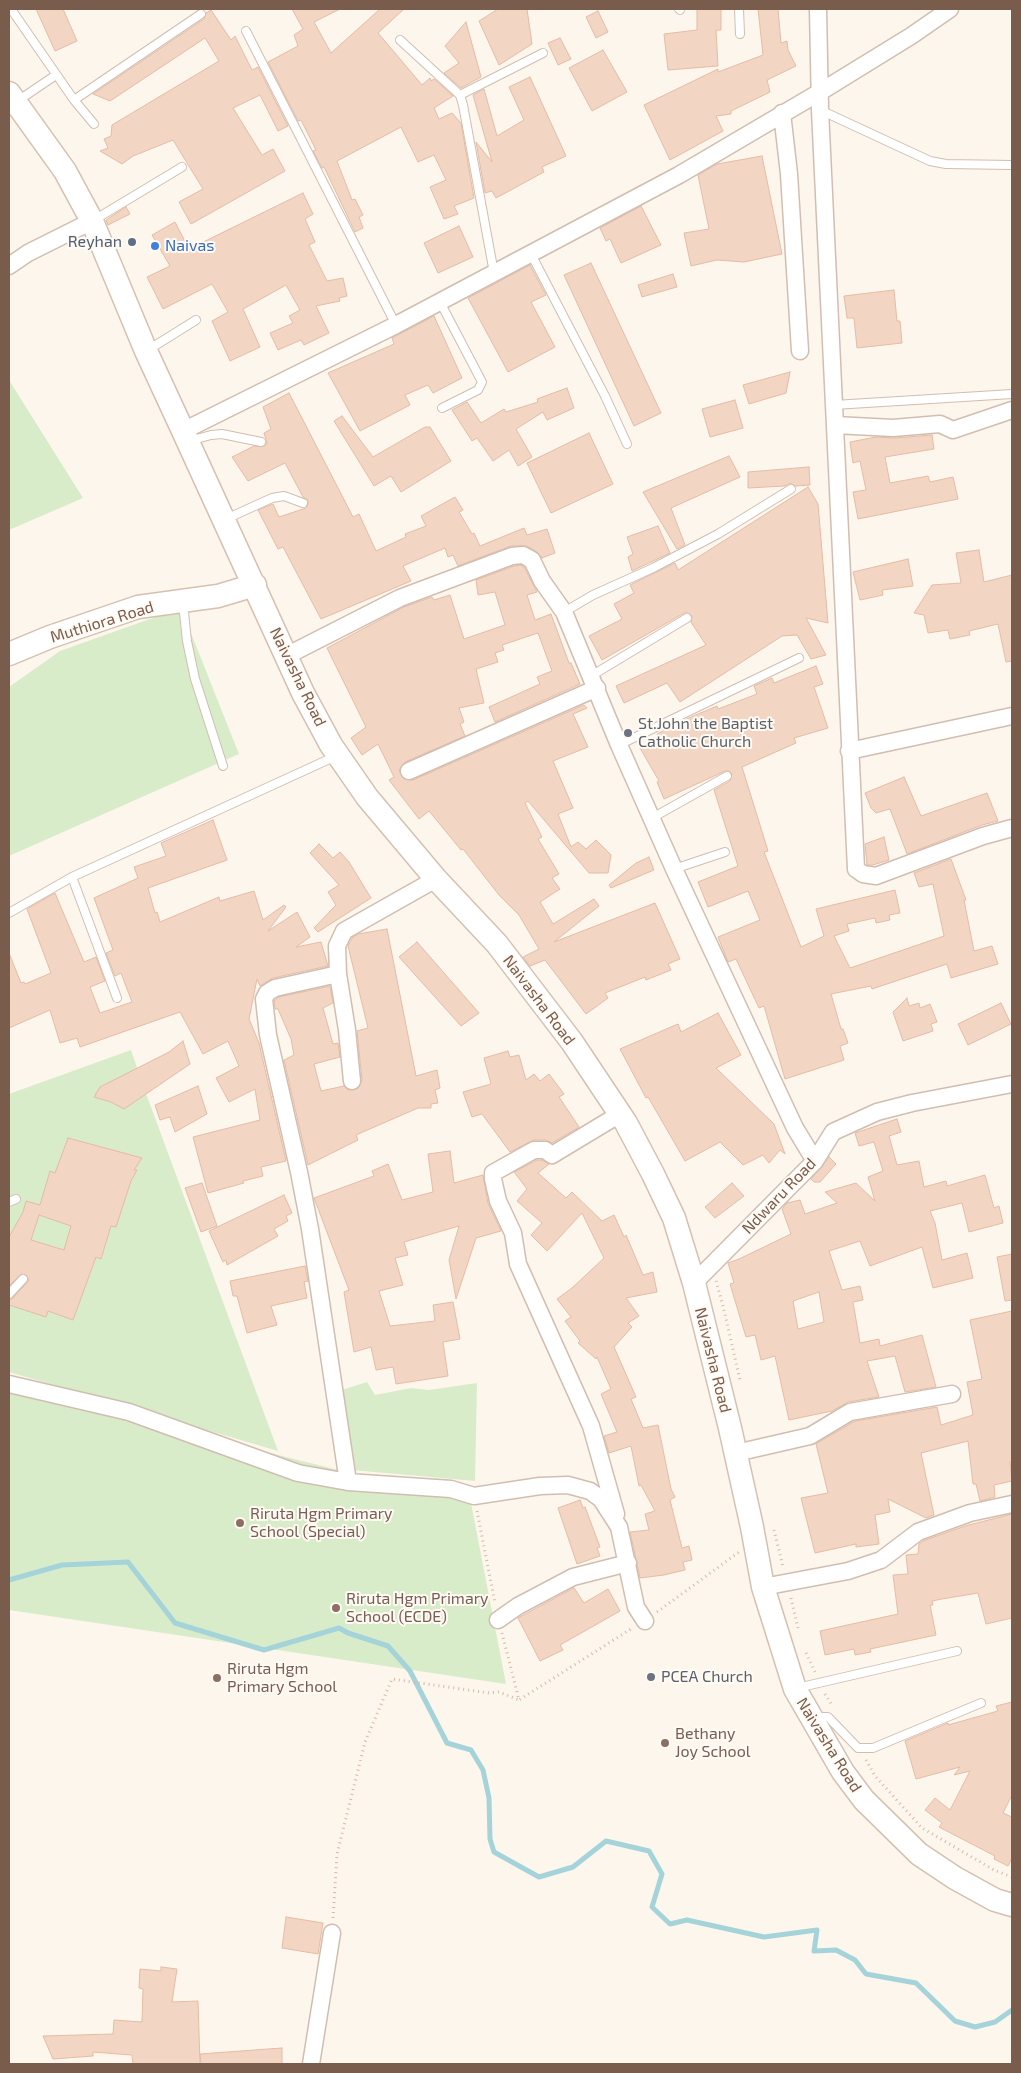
<!DOCTYPE html>
<style>
body{margin:0}
#map{position:relative;width:1021px;height:2073px;overflow:hidden;background:#fdf6ec;font-family:"Exo 2",sans-serif}
canvas{display:block}
.frame{position:absolute;inset:0;border:10px solid #7a5c4d;pointer-events:none}
</style>
<div id="map">
<canvas width="1021" height="2073"></canvas>
<div class="frame"></div>
</div>
<script>
const ctx = document.querySelector('canvas').getContext('2d');
ctx.lineJoin = 'round';
function fillPath(path, color) {
  ctx.fillStyle = color;
  ctx.fill(path, 'evenodd');
}
function toPath(rows) {
  const path = new Path2D();
  for (const r of rows) {
    path.moveTo(r[0], r[1]);
    for (let i = 2; i < r.length; i += 2) path.lineTo(r[i], r[i + 1]);
  }
  return path;
}
function stroke(path, color, width, dash) {
  ctx.strokeStyle = color;
  ctx.lineWidth = width;
  ctx.lineCap = dash ? 'butt' : 'round';
  ctx.setLineDash(dash || []);
  ctx.stroke(path);
}
function drawText(font, color, halo, rows, align = 'center') {
  ctx.font = font + ' "Exo 2",sans-serif';
  ctx.lineWidth = 4;
  ctx.setLineDash([]);
  ctx.textBaseline = 'middle';
  ctx.strokeStyle = halo;
  ctx.fillStyle = color;
  for (const [text, x, y, turn = 0] of rows) {
    ctx.save();
    ctx.translate(x, y);
    ctx.rotate((+turn || 0) * Math.PI / 180);
    ctx.textAlign = isNaN(turn) ? turn : align;
    if (halo) ctx.strokeText(text, 0, 0);
    ctx.fillText(text, 0, 0);
    ctx.restore();
  }
}
fillPath(toPath([
 [9,380,83,498,9,530],
 [181,608,239,754,9,856,9,687,60,651],
 [131,1050,144,1088,278,1451,9,1372,9,1094],
 [367,1382,375,1395,411,1388,429,1390,477,1383,475,1481,352,1470,342,1390],
 [9,1388,471,1503,506,1684,9,1610]
]), '#d8ecc9');
stroke(toPath([
 [9,1580,62,1565,128,1562,175,1623,264,1650,339,1628,348,1633,388,1646,410,1671,447,1743,471,1750,483,1770,489,1798,490,1839,494,1852,539,1877,573,1867,606,1841,649,1851,662,1874,652,1907,670,1924,687,1920,764,1937,817,1930,814,1951,836,1950,855,1960,866,1974,916,1983,955,2021,975,2027,995,2022,1012,2010]
]), '#a5d3da', 5);
const building = toPath([
 [36,9,63,9,77,41,55,51,36,9],
 [292,9,340,9,314,22,331,53,380,9,404,9,378,33,422,85,430,78,431,81,434,79,453,96,434,108,439,119,452,113,461,123,474,198,454,206,458,214,444,219,430,187,446,180,434,155,418,162,401,127,337,161,352,200,355,199,363,215,359,217,363,228,355,232,324,167,322,168,313,151,316,150,301,120,298,121,268,62,298,46,294,35,303,29,292,9],
 [498,9,527,9,532,44,499,65,479,21,498,9],
 [697,9,721,9,721,30,716,30,718,66,668,70,664,34,697,30,697,9],
 [758,9,778,9,781,43,787,41,788,50,796,66,767,80,770,92,731,111,731,114,716,116,723,131,670,160,644,105,718,69,718,72,763,55,758,9],
 [211,10,231,40,235,36,252,70,258,67,288,126,278,131,260,95,233,108,262,155,273,149,285,171,191,224,179,202,203,189,173,140,133,156,122,164,100,151,108,148,104,139,111,136,112,125,219,61,205,38,110,101,93,94,204,19,206,13,211,10],
 [598,11,608,32,596,38,586,17,598,11],
 [466,22,481,77,461,88,444,73,459,63,445,46,466,22],
 [560,38,571,59,558,65,548,43,560,38],
 [603,50,627,92,592,111,569,68,603,50],
 [530,77,566,156,542,167,544,172,496,198,492,191,485,193,476,142,492,162,473,95,484,89,497,136,524,120,509,87,530,77],
 [762,156,782,254,744,262,717,260,691,266,684,233,709,229,698,175,717,164,762,156],
 [303,193,313,214,305,219,315,242,309,245,327,281,343,278,347,296,339,298,340,301,316,306,329,333,304,345,301,340,278,350,270,333,293,323,289,316,300,310,286,285,243,309,260,347,230,361,212,321,228,312,212,284,163,309,147,277,170,266,152,235,175,222,189,249,303,193],
 [641,206,661,245,621,263,610,239,606,241,600,228,641,206],
 [126,207,130,214,108,225,106,220,126,207],
 [459,226,473,257,438,273,424,243,459,226],
 [591,263,661,413,634,426,564,275,591,263],
 [530,265,546,295,531,302,555,347,508,372,468,298,530,265],
 [673,274,677,287,642,297,638,285,673,274],
 [894,290,897,321,900,321,902,343,857,348,854,318,847,318,844,296,894,290],
 [434,316,462,378,433,393,428,385,405,395,410,405,360,431,328,373,394,344,392,338,434,316],
 [790,372,786,393,749,404,743,385,790,372],
 [567,388,574,408,547,420,543,412,516,429,532,457,518,466,509,450,493,461,477,438,472,441,452,410,467,402,481,423,504,409,506,412,538,402,537,399,567,388],
 [289,393,353,517,359,514,376,551,406,537,405,534,426,526,421,516,455,497,463,510,459,512,472,534,474,533,480,546,524,528,527,535,547,529,555,553,542,558,537,552,527,546,511,546,458,566,453,555,448,557,445,548,403,566,411,581,321,619,283,547,278,549,258,510,273,504,279,517,306,508,308,504,308,500,303,497,285,463,248,481,232,457,254,446,265,446,267,443,264,433,271,429,263,407,289,393],
 [735,400,743,428,710,437,702,409,735,400],
 [342,416,373,457,425,427,430,427,451,461,401,492,391,476,374,486,334,421,342,416],
 [589,433,613,484,551,513,527,463,589,433],
 [932,435,934,449,885,457,890,483,928,476,930,482,953,477,958,499,858,519,853,492,866,490,860,461,853,463,850,442,876,437,894,438,932,435],
 [729,456,740,477,671,508,685,545,677,549,643,492,729,456],
 [809,467,810,485,795,486,790,483,785,486,748,488,748,472,809,467],
 [808,487,818,504,828,623,806,618,826,655,811,659,797,635,782,636,680,702,667,683,624,703,616,686,706,645,691,622,692,616,686,612,602,660,589,636,622,619,614,604,634,593,630,585,636,582,675,563,678,570,808,487],
 [658,526,670,553,632,571,628,557,633,554,627,537,658,526],
 [979,550,984,582,1012,575,1012,661,1006,662,998,624,969,631,970,635,950,639,948,630,928,633,924,615,914,613,932,585,961,583,956,553,979,550],
 [908,559,913,586,882,590,883,595,860,600,853,572,908,559],
 [521,565,524,567,537,592,527,595,535,620,551,614,569,663,571,663,580,684,495,722,489,707,540,684,537,677,552,671,538,633,502,645,504,650,495,653,498,662,476,669,484,703,459,708,464,722,460,724,465,736,405,762,399,770,404,779,413,780,584,705,587,708,573,714,588,747,553,761,573,808,558,814,571,847,578,842,586,849,596,840,611,855,608,873,589,873,528,801,525,803,542,837,538,839,559,874,552,878,560,889,540,902,553,924,594,899,599,906,554,942,655,903,680,959,668,964,671,970,646,980,645,977,605,993,608,998,586,1014,545,960,530,966,523,957,539,949,519,915,499,895,463,849,461,850,429,811,419,819,389,780,394,777,378,744,362,755,351,738,366,727,327,648,404,607,432,597,434,600,450,595,464,639,505,625,495,592,478,595,476,580,514,566,521,565],
 [816,666,823,684,814,687,828,728,794,738,796,743,742,767,768,851,764,852,801,947,824,936,816,909,895,890,900,913,889,915,890,920,876,923,875,918,847,924,849,931,834,936,850,968,944,936,933,884,919,887,914,873,951,859,966,900,964,900,974,951,992,946,998,964,951,978,947,964,872,989,871,986,831,994,841,1029,843,1029,848,1043,840,1046,844,1060,785,1079,764,1006,759,1008,736,959,728,962,718,937,760,920,748,891,708,907,698,882,738,866,714,790,730,781,732,774,729,771,725,771,664,799,657,782,659,781,640,748,659,737,657,734,691,717,717,706,718,709,757,694,754,686,772,678,774,683,816,666],
 [904,777,921,816,987,793,998,821,982,825,907,854,890,809,876,813,871,808,865,793,904,777],
 [213,820,227,860,148,888,155,913,157,912,160,922,219,897,220,901,254,891,263,920,284,905,286,907,268,931,297,912,310,937,296,947,321,942,328,966,273,978,260,986,257,979,249,1019,259,1043,286,1161,261,1167,263,1176,243,1181,244,1183,208,1193,193,1137,260,1120,255,1089,229,1102,216,1078,239,1066,228,1041,203,1054,180,1012,80,1047,77,1038,60,1043,50,1010,9,1028,9,953,21,983,24,982,25,984,51,973,27,909,55,893,84,962,96,957,105,981,90,987,100,1013,132,1002,121,973,115,976,106,953,113,950,94,898,138,878,134,867,166,856,161,843,213,820],
 [884,837,889,860,873,865,867,865,865,844,884,837],
 [319,844,333,858,340,852,349,862,371,898,318,932,314,928,336,905,328,892,339,885,310,853,319,844],
 [649,857,654,870,611,888,609,885,636,863,649,857],
 [387,929,416,1076,437,1070,440,1088,435,1090,438,1103,431,1104,431,1108,418,1108,356,1135,358,1140,308,1165,284,1060,294,1055,291,1039,278,1009,275,1009,274,1001,279,997,330,986,333,1003,323,1008,333,1044,338,1043,340,1057,314,1064,321,1091,344,1086,348,1090,357,1089,362,1080,357,1031,368,1028,348,946,352,938,358,934,387,929],
 [417,942,479,1013,461,1026,399,957,417,942],
 [907,998,909,1006,919,1003,920,1008,930,1004,937,1022,931,1024,933,1031,903,1041,893,1012,907,998],
 [1001,1003,1011,1024,968,1045,958,1024,1001,1003],
 [718,1013,741,1055,716,1068,774,1124,785,1154,780,1150,769,1163,763,1155,743,1165,720,1142,685,1161,648,1097,646,1098,620,1049,678,1024,681,1032,718,1013],
 [183,1041,190,1064,124,1109,111,1102,94,1097,100,1087,169,1052,183,1041],
 [508,1051,510,1057,519,1055,526,1080,534,1074,540,1081,549,1074,564,1094,559,1097,579,1127,552,1143,546,1140,534,1140,510,1152,482,1114,472,1117,463,1092,491,1084,484,1058,508,1051],
 [198,1086,207,1114,175,1132,170,1117,160,1120,155,1105,198,1086],
 [897,1119,901,1132,889,1136,897,1165,919,1161,924,1187,946,1181,947,1186,985,1175,994,1208,999,1206,1003,1223,969,1232,962,1203,930,1211,935,1223,942,1260,967,1253,973,1278,933,1288,922,1247,870,1266,860,1241,829,1251,842,1290,860,1286,863,1300,853,1302,860,1343,879,1339,880,1346,922,1335,936,1387,905,1392,895,1356,867,1361,879,1397,848,1402,832,1411,789,1420,775,1356,761,1360,755,1335,746,1337,730,1284,734,1283,728,1263,739,1259,791,1234,782,1209,787,1203,800,1200,805,1214,837,1203,825,1192,856,1183,875,1201,868,1177,883,1171,874,1142,859,1146,855,1133,897,1119],
 [819,1292,824,1322,798,1329,793,1301,819,1292],
 [68,1138,142,1158,134,1170,137,1170,131,1181,116,1227,111,1226,101,1259,96,1257,73,1320,48,1311,46,1317,9,1305,9,1300,13,1298,29,1280,26,1275,21,1274,9,1286,9,1237,23,1212,26,1201,40,1205,50,1171,55,1173,68,1138],
 [39,1215,71,1226,64,1250,31,1240,39,1215],
 [450,1151,454,1183,483,1175,488,1203,501,1231,476,1238,456,1299,449,1260,459,1226,404,1242,408,1255,395,1258,403,1285,379,1291,390,1326,435,1321,433,1305,453,1302,460,1339,443,1342,448,1376,396,1384,393,1367,376,1370,371,1347,354,1352,344,1292,349,1290,314,1198,374,1176,372,1171,388,1164,402,1200,433,1192,428,1154,450,1151],
 [829,1157,836,1164,820,1182,814,1182,811,1179,829,1157],
 [537,1160,542,1160,549,1164,538,1173,566,1198,572,1192,602,1221,614,1215,624,1237,626,1235,643,1275,653,1272,657,1292,626,1298,639,1316,628,1323,632,1327,614,1347,636,1397,631,1399,643,1428,658,1425,671,1489,675,1497,670,1500,682,1548,689,1546,692,1560,683,1562,685,1570,664,1575,640,1578,630,1532,649,1530,645,1514,655,1511,641,1485,639,1486,631,1446,609,1453,604,1436,617,1432,601,1394,611,1389,597,1357,596,1359,578,1343,580,1341,565,1321,571,1317,557,1299,572,1288,604,1258,582,1213,547,1251,531,1235,542,1223,517,1201,527,1189,514,1172,537,1160],
 [202,1183,217,1226,201,1232,185,1188,202,1183],
 [732,1183,744,1196,715,1218,705,1207,732,1183],
 [284,1195,292,1213,286,1216,288,1221,274,1229,278,1236,227,1265,226,1260,223,1262,209,1231,284,1195],
 [1012,1254,1012,1300,1005,1301,997,1257,1012,1254],
 [305,1266,308,1281,304,1282,307,1298,271,1306,277,1325,247,1333,237,1296,233,1296,230,1281,305,1266],
 [1012,1311,1012,1462,1010,1462,1012,1481,994,1485,995,1497,980,1501,976,1484,973,1484,968,1441,921,1453,934,1515,926,1518,888,1499,890,1512,875,1515,879,1544,856,1547,856,1544,815,1553,801,1498,828,1493,816,1444,855,1421,937,1407,941,1425,973,1415,967,1382,982,1379,970,1320,1012,1311],
 [580,1500,583,1508,585,1507,600,1547,597,1548,600,1556,577,1564,558,1508,580,1500],
 [1012,1514,1012,1618,986,1624,978,1593,942,1599,932,1601,933,1605,930,1605,936,1635,870,1649,871,1652,855,1655,854,1649,825,1655,820,1631,898,1614,893,1575,908,1574,906,1555,918,1554,919,1544,923,1541,965,1526,1012,1514],
 [574,1588,584,1603,608,1589,620,1611,560,1645,563,1650,540,1661,518,1618,574,1588],
 [1012,1702,1012,1795,1003,1813,1012,1817,1012,1858,1008,1866,994,1859,995,1856,939,1827,942,1823,925,1810,935,1798,950,1810,970,1771,954,1775,960,1767,916,1779,905,1741,948,1723,948,1725,998,1711,996,1706,1012,1702],
 [286,1917,323,1923,318,1954,282,1948,286,1917],
 [161,1967,177,1969,172,2002,198,2001,200,2064,133,2064,132,2055,93,2052,93,2056,53,2059,43,2036,113,2034,114,2020,142,2022,143,1989,139,1988,140,1969,161,1971,161,1967],
 [282,2048,282,2064,201,2064,200,2054,282,2048]
]);
fillPath(building, '#f3d5c3');
stroke(building, '#e6bba3', 1);
const lane = toPath([
 [11,9,74,100,94,124],
 [679,9,680,10],
 [739,9,740,34],
 [246,31,396,325],
 [400,40,460,95,463,105,494,273],
 [460,95,543,53],
 [74,100,201,14],
 [16,102,56,75],
 [820,110,930,161,946,164,1012,165],
 [94,220,182,167],
 [531,254,605,396,627,444],
 [440,302,482,382,478,390,442,408],
 [148,350,196,320],
 [834,405,1012,394],
 [189,441,211,435,222,434,261,442],
 [226,519,272,498,284,496,303,503],
 [183,603,187,641,195,679,223,766],
 [564,612,593,595,653,568,718,534,791,489],
 [591,676,687,618],
 [619,745,799,658],
 [652,818,727,776],
 [674,869,725,852],
 [72,877,117,998],
 [9,913,72,877,336,756],
 [9,1202,16,1199],
 [9,1294,23,1279],
 [797,1688,957,1651],
 [816,1717,828,1717,858,1748,873,1748,981,1703]
]);
const street = toPath([
 [818,9,820,110,856,869,863,874,876,876,983,836,1012,828],
 [782,113,789,174,800,351],
 [9,266,28,253,92,221],
 [835,425,893,428,940,424,953,430,1012,410],
 [183,431,396,325,679,175,820,92,911,36,950,9],
 [286,656,400,598,512,556,523,555,532,560,542,581,564,612,619,745,674,869,795,1128,815,1161],
 [849,751,1012,716],
 [409,771,597,688],
 [338,974,347,1030,352,1081],
 [694,1283,815,1161,833,1132,877,1112,912,1103,1012,1084],
 [9,1384,129,1412,298,1473,348,1482,451,1489,474,1496,540,1486,568,1485,590,1491,601,1499,619,1527,636,1607,645,1621],
 [736,1453,810,1436,850,1412,952,1394],
 [348,1482,310,1229,299,1172,268,1035,264,999,267,993,275,988,338,974,337,946,344,931,436,879],
 [616,1514,591,1426,518,1264,513,1233,498,1201,493,1179,493,1173,534,1150,545,1150,552,1155,620,1114],
 [763,1587,848,1571,881,1560,918,1532,970,1513,1012,1504],
 [498,1620,518,1606,573,1577,628,1563],
 [311,2064,332,1933]
]);
const secondary = toPath([
 [9,93,65,171,92,221,146,351,183,431,303,693,331,745,367,797,436,879,497,944,572,1042,626,1123,653,1174,674,1218,694,1283,730,1428,752,1527,763,1587,795,1689,843,1772,864,1800,919,1854,955,1878,995,1900,1012,1905],
 [9,654,50,637,138,607,218,596,255,585]
]);
stroke(lane, '#d1beb0', 10);
stroke(street, '#d1beb0', 19);
stroke(secondary, '#d6c0b0', 25);
stroke(toPath([
 [716,1281,723,1306,740,1380],
 [477,1511,495,1603],
 [774,1530,783,1567],
 [791,1598,798,1628],
 [657,1612,739,1552],
 [502,1633,519,1700,631,1629],
 [806,1653,815,1672],
 [825,1694,832,1705],
 [866,1760,875,1776,922,1828,994,1870,1012,1877],
 [333,1918,337,1854,365,1742,392,1679,489,1693,499,1692,519,1700]
]), '#d9b8a5', 3, [1, 4]);
stroke(lane, '#fff', 8);
stroke(street, '#fff', 16);
stroke(secondary, '#fff', 22);
for (const [x, y, r, color] of [
 [132,242,5,"#5c6f8a"],
 [155,246,5,"#3f7fe0"],
 [628,733,5,"#6b7280"],
 [240,1523,5,"#8d6e63"],
 [336,1608,5,"#8d6e63"],
 [651,1677,5,"#6b7280"],
 [217,1678,5,"#8d6e63"],
 [665,1743,5,"#8d6e63"]
]) {
  const dot = new Path2D();
  dot.arc(x, y, r, 0, 2 * Math.PI);
  ctx.fillStyle = color;
  ctx.fill(dot);
  stroke(dot, '#fffaf3', 2);
}
drawText('16px', '#4e5e75', '#fffaf3', [
 ["Reyhan",122,242]
], 'right');
drawText('16px', '#366cbe', '#fffaf3', [
 ["Naivas",165,246]
], 'left');
drawText('16px', '#7a5c4d', '#fffaf3', [
 ["Muthiora Road",102,622,-17],
 ["Naivasha Road",298,677,64],
 ["Naivasha Road",539,1000,53],
 ["Ndwaru Road",779,1196,-46],
 ["Naivasha Road",713,1360,76],
 ["Naivasha Road",829,1745,58]
]);
drawText('16px', '#5b616d', '#fffaf3', [
 ["St.John the Baptist",638,724],
 ["Catholic Church",638,742],
 ["PCEA Church",661,1677]
], 'left');
drawText('16px', '#785e54', '#fffaf3', [
 ["Riruta Hgm Primary",250,1514],
 ["School (Special)",250,1532],
 ["Riruta Hgm Primary",346,1599],
 ["School (ECDE)",346,1617],
 ["Riruta Hgm",227,1669],
 ["Primary School",227,1687],
 ["Bethany",675,1734],
 ["Joy School",675,1752]
], 'left');
</script>
